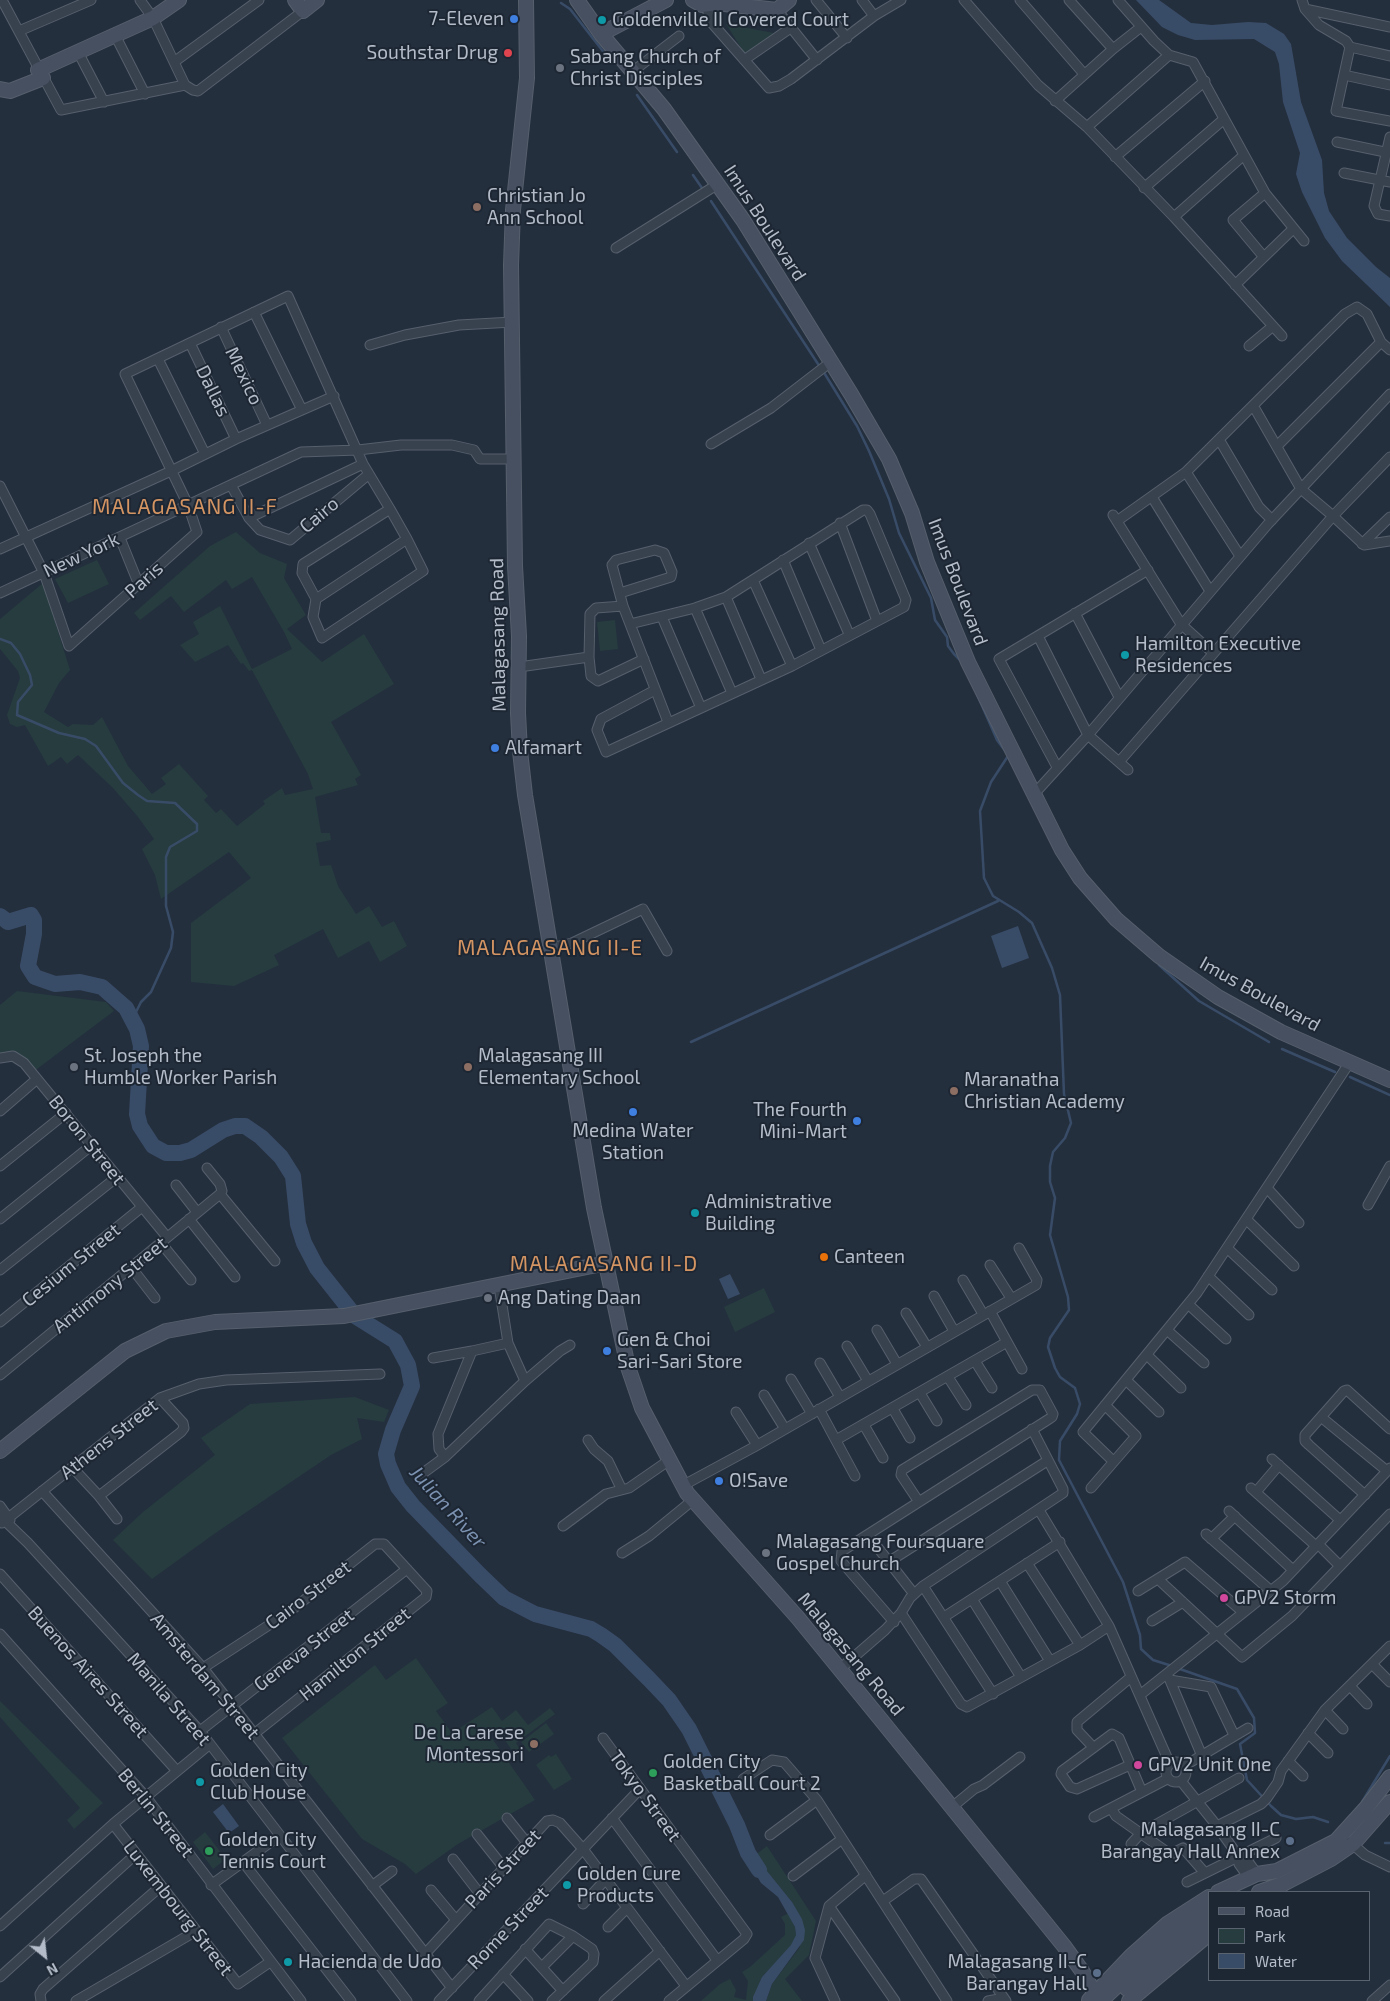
<!DOCTYPE html>
<style>
body{margin:0}
#map{position:relative;width:1390px;height:2001px;overflow:hidden;background:#242f3e;font-family:"Exo 2",sans-serif}
canvas{display:block}
.legend{position:absolute;left:1208px;top:1891px;width:162px;height:90px;box-sizing:border-box;background:#1d2633;border:1px solid #59626f;margin:0;padding:6px 9px;list-style:none;font-size:15px;color:#b4bcc9}
.legend li{display:flex;align-items:center;gap:10px;height:25px}
.legend b{width:25px;border:1px solid #59626f}
.north{position:absolute;left:20px;top:1931px;width:50px;height:50px;-webkit-text-stroke:4px #1d2633;paint-order:stroke;rotate:151deg;font-size:14px;font-weight:700;line-height:20px;text-align:center;color:#b4bcc9}
.north::after{content:'';display:block;margin:auto;width:18px;height:22px;background:#b4bcc9;clip-path:polygon(50% 0,100% 100%,50% 72%,0 100%)}
</style>
<div id="map">
<canvas width="1390" height="2001"></canvas>
<ul class="legend">
<li><b style="height:6px;background:#465061"></b>Road</li>
<li><b style="height:14px;background:#263c3f"></b>Park</li>
<li><b style="height:14px;background:#394c67"></b>Water</li>
</ul>
<div class="north">N</div>
</div>
<script>
const ctx = document.querySelector('canvas').getContext('2d');
ctx.lineJoin = 'round';
function fillPath(path, color) {
  ctx.fillStyle = color;
  ctx.fill(path, 'evenodd');
}
function toPath(rows) {
  const path = new Path2D();
  for (const r of rows) {
    if (r.length === 3) {
      path.moveTo(r[0] + r[2], r[1]);
      path.arc(r[0], r[1], r[2], 0, 2 * Math.PI);
      continue;
    }
    path.moveTo(r[0], r[1]);
    for (let i = 2; i < r.length; i += 2) path.lineTo(r[i], r[i + 1]);
  }
  return path;
}
function stroke(path, color, width, dash) {
  ctx.strokeStyle = color;
  ctx.lineWidth = width;
  ctx.lineCap = dash ? 'butt' : 'round';
  ctx.setLineDash(dash || []);
  ctx.stroke(path);
}
function drawText(font, color, halo, rows, align = 'center') {
  ctx.font = font + ' "Exo 2",sans-serif';
  ctx.lineWidth = 4;
  ctx.setLineDash([]);
  ctx.textBaseline = 'middle';
  ctx.strokeStyle = halo;
  ctx.fillStyle = color;
  for (const [text, x, y, turn = 0] of rows) {
    ctx.save();
    ctx.translate(x, y);
    ctx.rotate((+turn || 0) * Math.PI / 180);
    ctx.textAlign = isNaN(turn) ? turn : align;
    if (halo) ctx.strokeText(text, 0, 0);
    ctx.fillText(text, 0, 0);
    ctx.restore();
  }
}
fillPath(toPath([
 [726,24,774,33,745,54],
 [236,532,260,553,287,564,284,578,306,615,287,629,322,662,364,634,394,684,331,722,361,775,355,779,358,785,315,797,321,833,330,833,331,840,316,843,320,866,331,865,338,886,356,914,369,906,382,927,394,921,407,946,380,962,369,941,338,958,323,929,274,955,279,965,234,986,191,982,191,923,251,878,229,852,161,899,155,875,142,849,154,839,138,817,113,788,78,755,67,764,61,757,48,766,25,725,17,727,10,724,7,715,20,678,18,671,0,649,0,619,43,583,70,670,59,683,44,712,68,727,73,724,93,725,102,717,128,766,152,794,166,784,161,778,179,764,208,796,204,800,216,813,221,809,237,826,265,804,263,801,282,788,285,795,313,789,308,774,252,670,249,671,243,663,241,664,228,645,195,662,180,645,199,634,193,622,220,606,252,669,292,649,284,632,252,577,232,589,226,580,184,612,171,596,140,620,134,613,210,546],
 [97,560,109,584,68,603,55,579],
 [615,620,618,649,600,651,597,622],
 [17,991,106,1002,114,1011,33,1072,25,1062,0,1057,0,1005],
 [764,1288,775,1312,735,1332,724,1307],
 [355,1397,389,1410,384,1422,357,1418,362,1439,331,1455,214,1534,152,1579,113,1540,143,1512,215,1455,201,1438,250,1404],
 [416,1658,448,1703,436,1711,452,1733,492,1707,502,1721,516,1710,528,1725,550,1708,555,1714,516,1743,520,1749,514,1753,497,1729,489,1734,535,1800,458,1844,416,1874,405,1864,362,1839,282,1738,375,1665,386,1680],
 [0,1701,103,1803,74,1829,67,1820,80,1808,0,1717],
 [546,1723,554,1734,529,1752,521,1742],
 [556,1754,572,1779,554,1790,536,1765,549,1755,551,1757],
 [205,1832,226,1859,213,1869,193,1842],
 [767,1846,816,1921,809,1955,785,1979,802,2001,766,2001,772,1984,800,1947,792,1902,754,1856],
 [789,1913,795,1927,796,1935,792,1945,762,1977,753,2001,701,2001,720,1984,730,1979,736,1990,734,1997,746,2000,748,1981,742,1972,750,1967,785,1935,785,1924,781,1917]
]), '#263c3f');
fillPath(toPath([
 [1136,0,1159,0,1191,23,1212,25,1248,22,1266,23,1284,34,1291,44,1301,102,1322,160,1324,193,1329,211,1347,238,1376,267,1390,278,1390,307,1342,261,1325,238,1302,192,1296,174,1300,153,1283,102,1279,64,1275,52,1254,39,1195,40,1178,35,1162,27],
 [1018,926,1029,958,1002,968,991,936],
 [730,1274,740,1294,728,1299,719,1279],
 [223,1804,239,1826,229,1833,213,1812],
 [750,1850,792,1902,802,1919,805,1930,804,1940,772,1984,766,2001,753,2001,753,1997,762,1977,791,1945,796,1935,795,1927,778,1897,761,1883,744,1854]
]), '#394c67');
stroke(toPath([
 [561,3,570,9,609,59],
 [637,95,677,152],
 [693,175,702,188],
 [711,201,820,367],
 [823,371,857,426,869,451,889,499,899,533,931,598,935,620,947,637,948,646,954,654,962,662],
 [0,639,11,643,20,654,30,675,32,685,18,702,17,715,59,733,85,739,96,746,123,783,138,795,147,801,175,803,197,824,197,831,170,847,166,857,166,906,173,932,171,948,151,992,141,1002,132,1020],
 [976,692,997,740,1006,752],
 [1008,756,991,782,980,811,984,878,993,896,1019,912,1032,923,1052,968,1060,995,1064,1094,1071,1123,1065,1138,1053,1152,1050,1166,1050,1182,1055,1198,1050,1235,1068,1297,1069,1310,1050,1338,1048,1347,1055,1368,1060,1377,1075,1388,1080,1404,1077,1414,1060,1441,1059,1460,1123,1582,1140,1635,1141,1649,1153,1660,1172,1666],
 [1159,965,1199,1001,1269,1042],
 [691,1042,998,901],
 [1282,1049,1335,1072],
 [1350,1077,1390,1095],
 [1177,1668,1237,1689,1254,1718,1255,1733,1240,1744,1247,1780,1271,1806,1281,1815,1296,1819,1313,1817,1328,1822],
 [1362,1802,1390,1756],
 [1385,1843,1390,1843]
]), '#394c67', 2.5);
stroke(toPath([
 [0,916,8,922,31,915,34,920,34,934,28,966,35,977,55,984,80,982,102,987,126,1008,137,1029,141,1046,137,1114,140,1126,153,1146,166,1153,180,1153,191,1150,223,1130,235,1126,245,1126,261,1137,281,1157,293,1176,298,1224,304,1243,317,1268,355,1316,395,1341,408,1365,412,1386,393,1430,386,1454,388,1464,398,1487,413,1506,480,1575,504,1598,535,1614,591,1629,601,1635,615,1645,649,1679,669,1700,689,1729,737,1825,748,1853,759,1870]
]), '#394c67', 16);
const street = toPath([
 [2,0,61,110,185,85,193,90,198,91,303,11],
 [140,0,153,18,185,85],
 [709,0,708,14,711,22,769,88,779,86,791,79,874,16,901,0],
 [816,0,847,38],
 [862,0,874,16],
 [964,0,1038,85,1087,127,1174,217,1282,336],
 [1020,0,1084,74],
 [1069,0,1113,49],
 [1118,0,1154,41,1169,55,1193,62,1265,193,1304,241],
 [1302,0,1305,9,1319,25,1346,41,1350,47,1336,111,1390,121],
 [1305,9,1390,27],
 [777,10,817,60],
 [19,31,91,0],
 [115,35,145,94],
 [1350,47,1390,56],
 [78,52,104,102],
 [744,60,792,27],
 [174,62,259,0],
 [632,72,679,36],
 [1344,75,1390,85],
 [1055,101,1113,49,1141,27],
 [1087,127,1169,55],
 [1390,137,1374,206,1378,214,1390,216],
 [1337,142,1390,153],
 [1115,157,1205,81],
 [1344,173,1390,182],
 [1144,188,1224,119],
 [1174,217,1244,155],
 [616,248,718,184],
 [1263,256,1233,220,1265,193],
 [1235,285,1293,229],
 [254,312,302,410],
 [221,327,267,425],
 [190,343,236,439],
 [370,345,405,335,459,325,513,322],
 [1249,346,1273,326],
 [158,359,205,454],
 [1254,407,1301,489,1333,516,1390,457],
 [1220,441,1259,507,1272,520],
 [711,444,771,408,832,361],
 [1277,446,1381,342],
 [1186,472,1345,314,1357,307,1367,314,1381,342,1390,350],
 [231,485,249,518,260,530,290,540,369,474],
 [0,486,44,573,69,646,197,532,188,505,125,374,288,296,363,464,390,509,407,539,423,571,322,638,313,617,316,599,302,573,303,564,390,509],
 [1152,497,1210,591],
 [1113,515,1181,624,1213,653],
 [249,518,363,464],
 [1117,521,1186,472,1240,556],
 [840,523,877,621],
 [120,538,139,585],
 [809,543,849,634],
 [1362,544,1390,517],
 [0,549,171,471,236,439,334,396],
 [783,560,821,650],
 [753,580,792,666],
 [0,593,301,452,358,450,401,445,452,445,474,450,480,459,514,459],
 [620,593,671,577,672,572,664,553,655,550,616,560,612,565,623,606,668,722],
 [726,597,761,679],
 [316,599,407,539],
 [623,606,596,608,590,614,589,657,591,676,598,681,644,659],
 [695,608,732,693],
 [1075,613,1119,697],
 [662,617,701,708],
 [630,624,695,608,726,597,863,510,867,510,870,514,906,600,904,607,792,666,606,752,597,730,601,719,655,690],
 [1038,636,1088,735,1128,770],
 [519,667,589,657],
 [1119,762,1333,516,1364,545,1390,541],
 [1057,767,999,659,1148,570],
 [1035,793,1088,735,1268,524,1390,394],
 [551,948,572,943,643,909,667,951],
 [0,1058,13,1056,24,1063,167,1237],
 [0,1111,37,1079],
 [0,1166,66,1113],
 [207,1168,220,1184,222,1191,220,1194],
 [176,1185,197,1212],
 [1267,1188,1299,1223],
 [220,1194,275,1261],
 [1368,1205,1390,1166],
 [0,1219,92,1145],
 [189,1219,235,1277],
 [1246,1219,1294,1266],
 [161,1243,191,1280],
 [1227,1248,1272,1290],
 [990,1265,1011,1298],
 [131,1267,155,1298],
 [0,1270,117,1177],
 [1208,1276,1249,1315],
 [963,1280,983,1314],
 [934,1296,954,1331],
 [1188,1304,1226,1339],
 [990,1311,1022,1369],
 [906,1313,927,1347],
 [0,1322,142,1207],
 [877,1330,897,1364],
 [1167,1330,1204,1363],
 [508,1343,525,1381],
 [847,1346,868,1381],
 [1147,1355,1181,1388],
 [433,1358,472,1351],
 [975,1361,992,1388],
 [820,1363,840,1397],
 [0,1375,220,1194],
 [948,1377,966,1405],
 [791,1379,812,1414],
 [1126,1380,1159,1412],
 [920,1393,937,1421],
 [764,1395,785,1429],
 [819,1409,855,1476],
 [893,1409,910,1438],
 [736,1412,757,1445],
 [1321,1417,1387,1471],
 [864,1425,883,1458],
 [588,1440,594,1449,608,1461,621,1488],
 [836,1440,1007,1342],
 [445,1457,439,1449,438,1434,472,1351,508,1343,499,1286],
 [1272,1459,1340,1520],
 [1113,1461,1083,1432,1197,1293,1350,1062],
 [72,1467,99,1496,181,1432,184,1428,183,1423,160,1398],
 [419,1476,445,1457,525,1381,560,1351,570,1345],
 [682,1486,754,1447,1036,1285,1037,1280,1019,1248],
 [1091,1488,1136,1436,1105,1405],
 [1251,1488,1316,1546],
 [42,1491,203,1668,452,1988],
 [1256,1492,1279,1465],
 [1365,1495,1309,1445,1305,1441,1305,1435,1344,1391,1347,1390,1390,1429],
 [99,1496,117,1519],
 [0,1506,10,1520],
 [1039,1510,1109,1626,1170,1764],
 [1229,1511,1293,1570],
 [0,1516,28,1543,200,1731,407,2001],
 [2,1523,160,1398,199,1384,226,1380,380,1374],
 [563,1526,606,1494,629,1488,668,1461],
 [1206,1534,1271,1591],
 [868,1535,914,1594],
 [1211,1539,1235,1516],
 [1318,1544,1340,1566],
 [622,1553,649,1536,693,1500],
 [890,1561,1047,1461],
 [1027,1563,1080,1645],
 [0,1574,177,1771],
 [1158,1579,1242,1657,1292,1616,1390,1514],
 [1000,1581,1050,1661],
 [923,1586,993,1694],
 [1138,1591,1185,1562,1243,1612],
 [972,1599,1021,1677],
 [901,1613,961,1704,967,1707,1080,1645,1109,1626],
 [944,1617,1060,1542],
 [1152,1621,1183,1602],
 [894,1622,841,1561,842,1551,1049,1419,1052,1417,1053,1414,1040,1390,1032,1390,902,1470,901,1475,919,1502],
 [0,1634,146,1797,301,2001],
 [1372,1664,1390,1682],
 [203,1668,289,1612,375,1544,384,1544,427,1591,426,1597,254,1734],
 [840,1669,885,1630,901,1613,910,1598,923,1586,1063,1493,1063,1489,1032,1429],
 [1169,1678,1202,1756],
 [1170,1680,1211,1687,1234,1735],
 [1350,1686,1367,1704],
 [1140,1695,1283,1581,1390,1468],
 [1325,1710,1343,1729],
 [200,1731,407,1569],
 [1308,1733,1328,1753],
 [603,1738,747,1934,744,1939,669,2001],
 [1093,1747,1077,1730,1077,1722,1131,1677],
 [1288,1761,1303,1776],
 [1176,1772,10],
 [1130,1765,1077,1789,1070,1787,1061,1774,1062,1771,1112,1734,1119,1738,1142,1792],
 [1184,1766,1248,1728],
 [743,1779,772,1760,784,1762,817,1800,947,2001],
 [1181,1781,1217,1826,1239,1857,1239,1864,1249,1878],
 [951,1808,974,1789,983,1785,1020,1757],
 [1111,1808,1116,1816,1167,1852,1173,1853,1183,1848,1205,1873],
 [1094,1817,1167,1779],
 [507,1818,527,1843],
 [612,1818,717,1960],
 [113,1824,238,1984,270,1962],
 [1217,1826,1261,1804,1267,1798,1278,1782,1281,1771,1325,1710,1390,1646],
 [477,1834,504,1868],
 [770,1835,817,1800],
 [1350,1842,1365,1855,1390,1867],
 [1131,1844,1141,1833,1239,1778],
 [1239,1857,1247,1860,1257,1874],
 [453,1859,480,1894],
 [243,1862,351,2001],
 [793,1876,842,1839],
 [1187,1882,1276,1838],
 [211,1885,279,1836],
 [372,1886,392,1871],
 [431,1890,456,1920],
 [883,1901,914,1879,921,1879,1006,2001],
 [583,1904,606,1879],
 [829,1906,895,2001],
 [0,1926,113,1824,210,1744],
 [608,1927,627,1908],
 [525,1949,563,1991],
 [425,1954,547,1821,553,1820,560,1823,583,1849,686,1986],
 [542,1967,573,1936],
 [503,1974,528,2001],
 [0,1977,136,1854],
 [41,2001,40,1994,43,1989,161,1886],
 [76,2001,196,1931],
 [439,2001,639,1790],
 [479,2001,549,1924,573,1936,592,1949,594,1954,593,1962,552,2001],
 [604,2001,660,1951],
 [835,2001,815,1958,829,1906,866,1875],
 [988,2001,1004,1998],
 [1372,2001,1390,1985]
]);
const secondary = toPath([
 [295,0,303,11,317,0],
 [526,0,527,78,513,210,511,265,515,566,519,636,518,713,520,751,525,795,594,1208,628,1367,642,1408,687,1493,798,1618,882,1721,1064,1946,1082,1971,1099,2001],
 [577,0,601,34,664,109,743,220,851,394,889,459,912,513,927,562,968,662,1062,850,1080,878,1116,919,1159,956,1218,997,1281,1032,1390,1080],
 [693,0,702,5,716,3,777,10,789,0],
 [601,34,666,0],
 [38,70,153,18,179,0],
 [0,89,10,91,43,78],
 [0,1451,125,1351,166,1331,215,1322,344,1316,607,1263],
 [1218,1892,1257,1874,1277,1871,1336,1841,1366,1808,1390,1777],
 [1259,1892,1282,1884],
 [1274,1892,1283,1884,1331,1859,1353,1844,1390,1802],
 [1127,1989,1182,1941,1209,1921],
 [1089,2000,1131,1956,1167,1924,1209,1897],
 [1101,2001,1174,1932,1209,1909],
 [1129,2001,1209,1934]
]);
stroke(street, '#565f6c', 11);
stroke(secondary, '#565f6c', 16);
stroke(street, '#38414e', 9);
stroke(secondary, '#465061', 14);
for (const [x, y, r, color] of [
 [514,19,5,"#3f7fe0"],
 [602,20,5,"#0f9aa8"],
 [508,53,5,"#e0444e"],
 [560,68,5,"#6b7280"],
 [477,207,5,"#8d6e63"],
 [1125,655,5,"#0f9aa8"],
 [495,748,5,"#3f7fe0"],
 [74,1067,5,"#6b7280"],
 [468,1067,5,"#8d6e63"],
 [954,1091,5,"#8d6e63"],
 [633,1112,5,"#3f7fe0"],
 [857,1121,5,"#3f7fe0"],
 [695,1213,5,"#0f9aa8"],
 [824,1257,5,"#e8710a"],
 [488,1298,5,"#6b7280"],
 [607,1351,5,"#3f7fe0"],
 [719,1481,5,"#3f7fe0"],
 [766,1553,5,"#6b7280"],
 [1224,1598,5,"#d1479c"],
 [534,1744,5,"#8d6e63"],
 [1138,1765,5,"#d1479c"],
 [653,1773,5,"#2e9e5b"],
 [200,1782,5,"#0f9aa8"],
 [1290,1841,5,"#5c6f8a"],
 [209,1851,5,"#2e9e5b"],
 [567,1885,5,"#0f9aa8"],
 [288,1962,5,"#0f9aa8"],
 [1097,1973,5,"#5c6f8a"]
]) {
  const dot = new Path2D();
  dot.arc(x, y, r, 0, 2 * Math.PI);
  ctx.fillStyle = color;
  ctx.fill(dot);
  stroke(dot, '#1d2633', 2);
}
drawText('19px', '#b4bcc9', '#1d2633', [
 ["7-Eleven",504,19,"right"],
 ["Goldenville II Covered Court",612,20],
 ["Southstar Drug",498,53,"right"],
 ["Sabang Church of",570,57],
 ["Christ Disciples",570,79],
 ["Christian Jo",487,196],
 ["Ann School",487,218],
 ["Hamilton Executive",1135,644],
 ["Residences",1135,666],
 ["Alfamart",505,748],
 ["St. Joseph the",84,1056],
 ["Humble Worker Parish",84,1078],
 ["Malagasang III",478,1056],
 ["Elementary School",478,1078],
 ["Maranatha",964,1080],
 ["Christian Academy",964,1102],
 ["The Fourth",847,1110,"right"],
 ["Mini-Mart",847,1132,"right"],
 ["Medina Water",633,1131,"center"],
 ["Station",633,1153,"center"],
 ["Administrative",705,1202],
 ["Building",705,1224],
 ["Canteen",834,1257],
 ["Ang Dating Daan",498,1298],
 ["Gen & Choi",617,1340],
 ["Sari-Sari Store",617,1362],
 ["O!Save",729,1481],
 ["Malagasang Foursquare",776,1542],
 ["Gospel Church",776,1564],
 ["GPV2 Storm",1234,1598],
 ["De La Carese",524,1733,"right"],
 ["Montessori",524,1755,"right"],
 ["Golden City",663,1762],
 ["Basketball Court 2",663,1784],
 ["GPV2 Unit One",1148,1765],
 ["Golden City",210,1771],
 ["Club House",210,1793],
 ["Malagasang II-C",1280,1830,"right"],
 ["Barangay Hall Annex",1280,1852,"right"],
 ["Golden City",219,1840],
 ["Tennis Court",219,1862],
 ["Golden Cure",577,1874],
 ["Products",577,1896],
 ["Hacienda de Udo",298,1962],
 ["Malagasang II-C",1087,1962,"right"],
 ["Barangay Hall",1087,1984,"right"]
], 'left');
drawText('19px', '#b4bcc9', '#1d2633', [
 ["Imus Boulevard",765,223,57],
 ["Mexico",244,376,64],
 ["Dallas",213,391,64],
 ["Cairo",319,515,-40],
 ["New York",81,555,-25],
 ["Paris",144,580,-42],
 ["Imus Boulevard",958,582,69],
 ["Malagasang Road",498,635,-91],
 ["Imus Boulevard",1260,994,29],
 ["Boron Street",87,1140,51],
 ["Cesium Street",71,1265,-39],
 ["Antimony Street",110,1285,-39],
 ["Athens Street",109,1439,-38],
 ["Cairo Street",308,1595,-37],
 ["Geneva Street",304,1650,-38],
 ["Hamilton Street",355,1654,-39],
 ["Malagasang Road",851,1654,50],
 ["Buenos Aires Street",88,1672,48],
 ["Amsterdam Street",205,1676,50],
 ["Manila Street",169,1699,49],
 ["Tokyo Street",645,1796,54],
 ["Berlin Street",156,1813,51],
 ["Paris Street",503,1869,-47],
 ["Luxembourg Street",178,1908,52],
 ["Rome Street",508,1928,-46]
]);
drawText('italic 20px', '#7c92b1', '#1d2633', [
 ["Julian River",448,1507,48]
]);
ctx.letterSpacing = '1px';
drawText('21px', '#d59563', '#1d2633', [
 ["MALAGASANG II-F",185,507],
 ["MALAGASANG II-E",550,948],
 ["MALAGASANG II-D",604,1264]
]);
ctx.letterSpacing = '0px';
</script>
